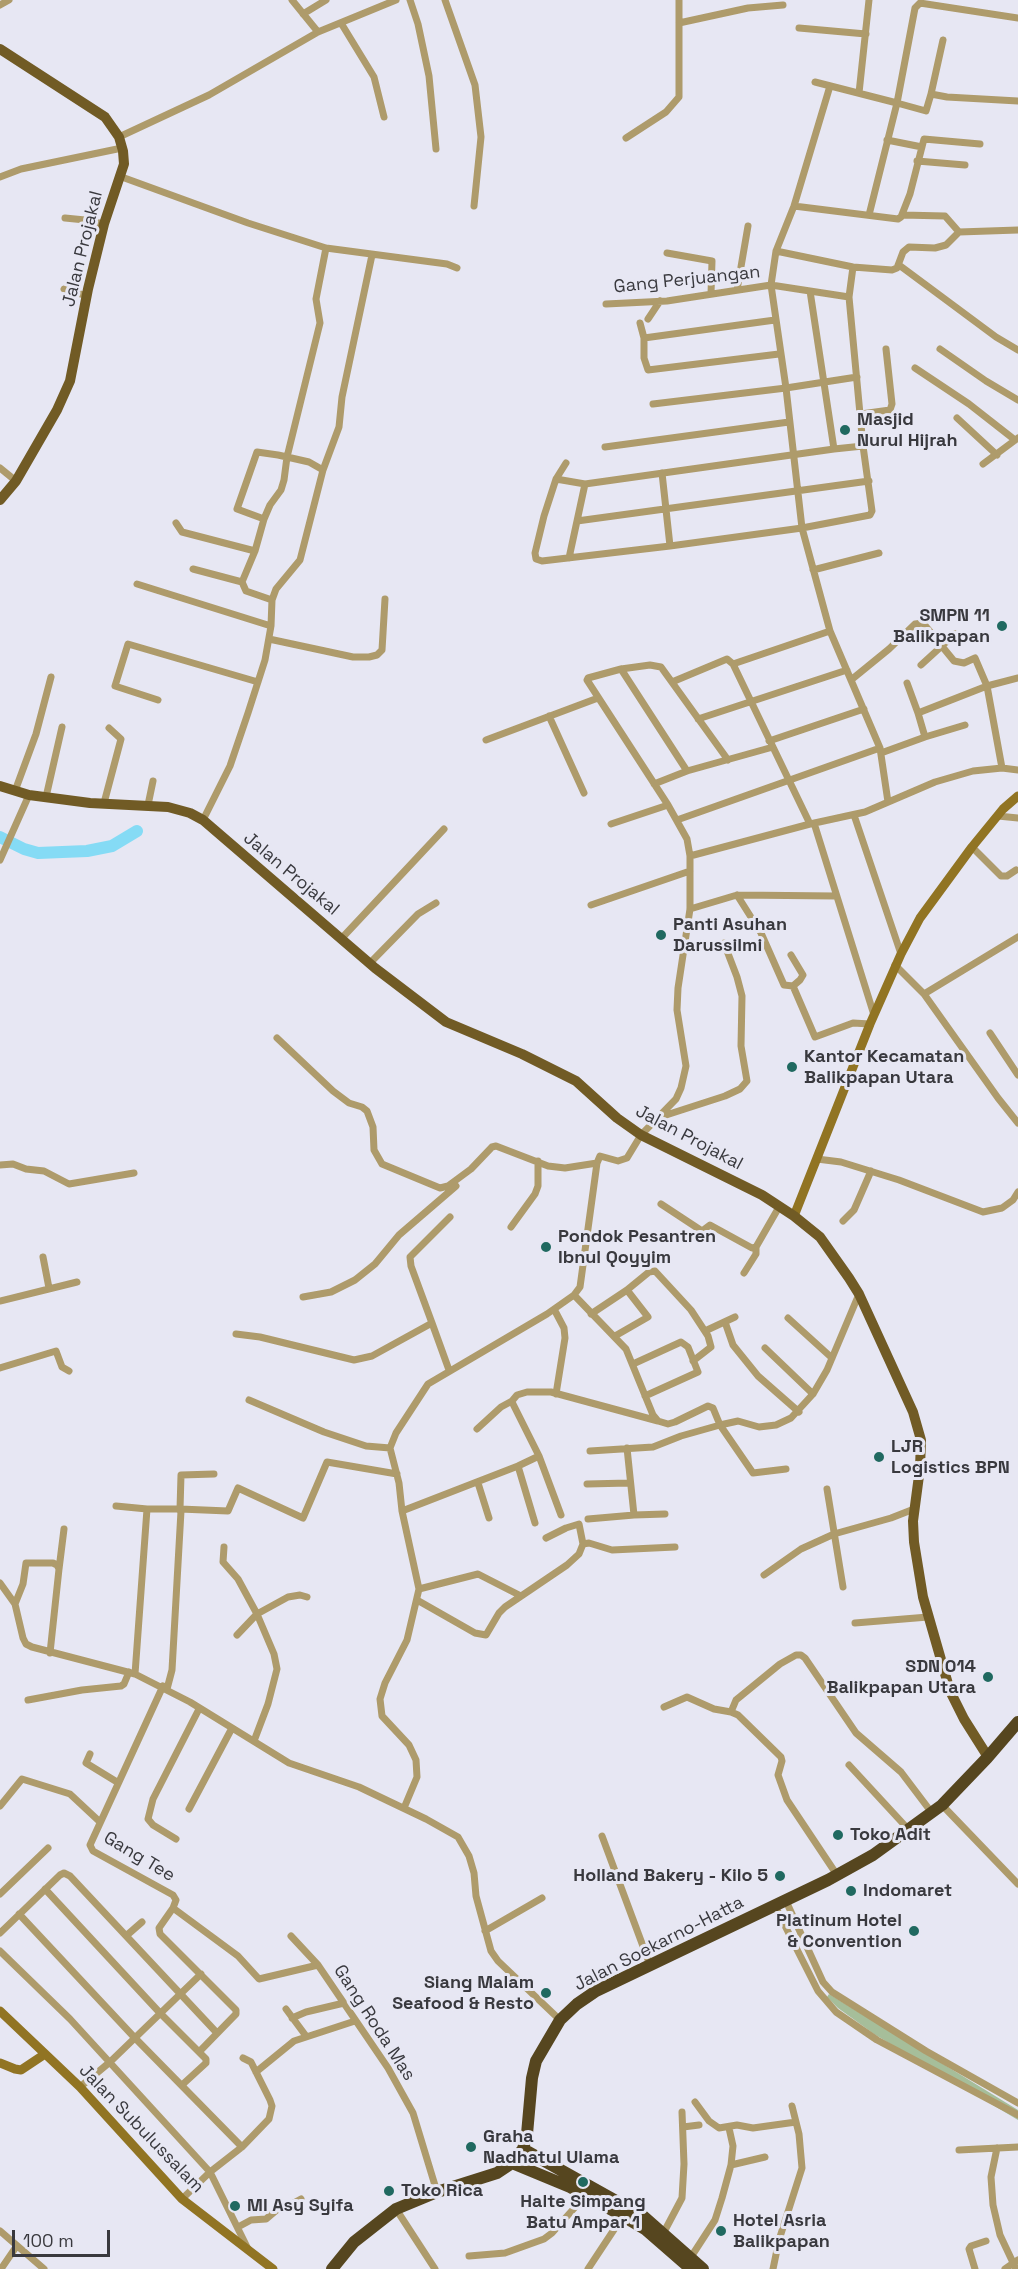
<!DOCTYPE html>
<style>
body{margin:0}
#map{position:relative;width:1018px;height:2269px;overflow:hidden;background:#e7e7f3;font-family:"Space Grotesk",sans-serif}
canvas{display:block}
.scale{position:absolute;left:12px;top:2230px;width:98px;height:27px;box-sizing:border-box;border:3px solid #39393e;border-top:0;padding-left:8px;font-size:18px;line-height:21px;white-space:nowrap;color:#39393e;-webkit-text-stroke:4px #e7e7f3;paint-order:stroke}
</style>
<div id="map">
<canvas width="1018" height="2269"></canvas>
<div class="scale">100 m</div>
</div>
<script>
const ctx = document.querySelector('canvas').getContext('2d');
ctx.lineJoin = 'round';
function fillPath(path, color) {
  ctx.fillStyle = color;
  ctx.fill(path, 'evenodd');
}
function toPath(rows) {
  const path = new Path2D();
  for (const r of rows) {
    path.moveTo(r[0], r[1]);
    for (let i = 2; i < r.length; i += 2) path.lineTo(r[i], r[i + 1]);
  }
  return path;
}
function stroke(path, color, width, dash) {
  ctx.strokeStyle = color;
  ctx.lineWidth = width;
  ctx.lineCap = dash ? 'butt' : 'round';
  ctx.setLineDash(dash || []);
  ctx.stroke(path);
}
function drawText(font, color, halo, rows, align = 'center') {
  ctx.font = font + ' "Space Grotesk",sans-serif';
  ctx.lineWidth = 6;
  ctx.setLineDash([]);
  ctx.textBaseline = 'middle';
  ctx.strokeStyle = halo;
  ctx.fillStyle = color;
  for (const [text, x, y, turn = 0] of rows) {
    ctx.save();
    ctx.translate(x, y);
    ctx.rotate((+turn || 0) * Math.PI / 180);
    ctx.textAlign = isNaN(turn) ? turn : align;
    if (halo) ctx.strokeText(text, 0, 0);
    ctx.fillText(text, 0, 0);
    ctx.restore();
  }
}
fillPath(toPath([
 [829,1994,1018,2110,1018,2120,874,2034,838,2008,827,1997]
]), '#a6be9a');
stroke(toPath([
 [0,837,24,849,38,853,87,851,112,846,137,831]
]), '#85dbf5', 12);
stroke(toPath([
 [292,0,318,32],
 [410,0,418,24,429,76,436,149],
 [445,0,475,85,481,137,474,206],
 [0,5,9,0],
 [303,14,326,0],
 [1018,18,920,3,915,8,897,103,926,111,931,94,947,97,1018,101],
 [341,23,374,77,384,117],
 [679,23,748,8,783,5],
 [799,28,866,34],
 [815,82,897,103,869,215],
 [830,86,794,206,776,251,771,285,786,388,802,528,830,631,880,748,888,802],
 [859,93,869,0],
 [931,94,943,40],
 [119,137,209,95,318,32,396,0],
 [626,138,666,112,679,97,679,0],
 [887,140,922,147],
 [917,161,965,165],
 [119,176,248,223,326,248,447,264,457,268],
 [0,177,21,169,122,148],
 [794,206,898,219,901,217,910,194,924,139,980,144],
 [902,215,945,216,959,232],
 [65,218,85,220,104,224],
 [776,251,853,267,892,270,897,268,903,252,909,247,935,248,946,245,959,232,1018,230],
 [667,253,712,261,711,294],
 [899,265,996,337,1018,350],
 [64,289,87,296],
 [737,290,748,226],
 [606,304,667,301,771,285,849,297],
 [648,319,660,301],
 [640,323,644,338,644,358,648,370,779,354],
 [644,338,775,320],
 [940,349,986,381,1018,400],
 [915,368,969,404,1015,440],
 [653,404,786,388,857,377],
 [861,414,890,410,892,404,886,349],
 [957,418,997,455],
 [605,447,789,422],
 [834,449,863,446],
 [566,463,556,479,544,516,535,553,536,559,542,561,670,546,802,528,870,515,872,511,863,446,849,297,853,267],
 [983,464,1018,438],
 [0,468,16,481],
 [323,470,339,427,342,397,372,255],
 [662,473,670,546],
 [556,479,585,484],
 [264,519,237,509,257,452,278,455,287,457,309,462,323,470,300,560,276,589,272,600,246,591,242,582,255,551,264,519,270,505,281,490,284,480,287,457,320,323,316,299,326,248],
 [577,521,585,484,834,449,810,291],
 [176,523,182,532,255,551],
 [569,558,577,521,869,481],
 [193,569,242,582],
 [813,570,879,553],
 [137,584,271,626,265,660,248,713,230,766,203,820],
 [271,626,272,600],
 [269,639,353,657,369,657,377,655,382,650,385,599],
 [921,665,955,634],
 [621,669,687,771],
 [851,680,889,649,915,624,923,623,954,661,964,663,975,658,987,686,1002,768],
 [672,682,727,659,733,664],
 [907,683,918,713,987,686,1018,678],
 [158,700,115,686,128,644,258,682],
 [549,716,584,793],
 [698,719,847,670],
 [925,737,965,725],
 [486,740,598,698],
 [769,741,864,709],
 [881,753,925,737,918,713],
 [654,784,687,771,773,747],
 [15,791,36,734,51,677],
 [46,797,62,727],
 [104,803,121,739,109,728],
 [148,805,153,781],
 [854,815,901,954],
 [998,816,1018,818],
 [677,820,880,748],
 [814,823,874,1015],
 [611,824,668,805],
 [810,824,733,664,830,631],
 [972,847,1001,876,1007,876,1016,870],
 [690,856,810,824,865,812,935,782,973,771,1002,768,1018,770],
 [0,860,29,795],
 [737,895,761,933,784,985,793,986,815,1037,853,1023,870,1024],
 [591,905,690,871],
 [690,909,737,895,836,896],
 [341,939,444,829],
 [791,955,803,975,800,980,793,986],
 [370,963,418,914,436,903],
 [895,965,924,994,998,1098,1018,1123],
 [924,994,1018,937],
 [990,1033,1018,1075],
 [277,1038,333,1091,349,1103,362,1107,367,1111,373,1127,374,1150,382,1164,440,1188,448,1186,471,1169,492,1147,496,1146,548,1166,565,1168,597,1163],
 [660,1117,725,1096,740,1089,747,1081,741,1046,742,996,737,977,724,943],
 [817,1159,841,1162,899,1180,983,1212,1002,1208,1013,1200,1018,1192],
 [0,1165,13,1164,26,1169,44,1171,69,1184,134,1173],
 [661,1204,702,1231,710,1225,752,1248,756,1247,779,1207],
 [843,1221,854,1210,871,1171],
 [511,1227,535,1194,538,1186,538,1161],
 [43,1257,49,1288],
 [744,1273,756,1254,756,1247],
 [574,1295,626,1349,653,1415,658,1421,668,1424,675,1422,708,1406,713,1408,720,1425,738,1421,759,1427,776,1425,791,1418,813,1394,827,1370,859,1294],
 [303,1297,331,1292,355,1280,375,1264,399,1235,456,1186],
 [0,1301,77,1282],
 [554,1309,564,1328,565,1338,556,1394],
 [591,1314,627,1290,649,1272,655,1271,691,1310,708,1336,711,1347,693,1361],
 [788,1318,832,1358],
 [725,1322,733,1345,758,1376,799,1412],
 [432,1323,411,1266,410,1257,450,1217],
 [705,1331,735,1317],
 [236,1334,260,1337,354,1360,372,1356,432,1323,449,1370],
 [615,1336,648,1317,627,1290],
 [765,1348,813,1394],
 [633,1364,681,1342,688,1347,698,1372,645,1396],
 [0,1368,56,1351,62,1367,69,1371],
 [249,1400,324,1432,366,1446,390,1448],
 [477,1429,501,1407,512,1401],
 [590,1451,653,1447,681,1436,720,1425,753,1473,786,1469],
 [539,1456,561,1515],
 [518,1466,535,1523],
 [214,1474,181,1475,180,1509,228,1511,238,1488,303,1518,327,1462,397,1474],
 [478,1483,489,1518],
 [587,1484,629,1483],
 [827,1489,843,1587],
 [116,1506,147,1509,135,1674],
 [147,1509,178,1509,181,1511,172,1670,167,1689],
 [402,1511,518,1466,539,1456,513,1404,512,1401,517,1395,527,1392,551,1392,658,1421],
 [634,1515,665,1514],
 [588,1519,634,1515,627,1448],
 [546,1538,566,1528,579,1524,583,1544],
 [224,1547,223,1562,238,1579,257,1614,274,1654,277,1669,268,1704,254,1741],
 [59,1569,64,1529],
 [764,1575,801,1549,834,1534,891,1518,914,1509],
 [0,1583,15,1604,23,1638,26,1644,32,1647,135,1674,190,1702,289,1763,359,1787,426,1819,458,1837,469,1856,474,1873,476,1896,491,1951,498,1961,560,2020],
 [419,1589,478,1574,521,1596],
 [417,1600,475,1633,486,1635,499,1613,505,1607,567,1565,579,1554,583,1544,589,1543,612,1550,675,1547],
 [15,1604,23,1584,26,1563,53,1563,57,1565,59,1569,50,1653],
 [855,1623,928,1617],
 [237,1635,257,1614,288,1597,300,1595,307,1597],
 [163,1686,90,1845,93,1851,173,1895,176,1900,173,1908,159,1928,160,1934,236,2010,236,2014,199,2052],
 [28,1700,82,1690,121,1686,124,1684,129,1672],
 [664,1707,687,1697,714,1709,731,1712],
 [90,1754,86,1763,117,1782],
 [849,1765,909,1830],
 [942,1805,1018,1884],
 [0,1806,22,1779,70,1794,100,1822],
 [404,1808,417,1777,416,1760,409,1745,382,1716,380,1699,385,1683,407,1640,419,1589,402,1511,399,1483,390,1448,396,1433,428,1384,547,1314,574,1295,580,1287,597,1163,600,1156,618,1161,627,1158,641,1135,676,1099,681,1088,686,1066,677,1010,678,988,690,909,690,856,687,839,668,805,587,680,588,678,621,669,650,665,661,667,728,760],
 [189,1809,232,1728],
 [602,1836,650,1965],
 [176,1839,153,1825,148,1819,153,1799,199,1709],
 [837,1875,787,1800,778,1775,782,1761,781,1757,738,1715,731,1712,736,1700,780,1664,796,1655,801,1655,805,1658,856,1733,901,1772,932,1813],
 [45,1889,160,2013,206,2059,206,2063,182,2085],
 [0,1894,48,1848],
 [786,1901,823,1982,832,1992,926,2051,1018,2103],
 [775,1906,818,1991,836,2012,877,2040,1018,2115],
 [173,1908,238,1956,259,1979,318,1965,388,2068,413,2113,437,2192],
 [19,1914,134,2037,242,2147],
 [485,1931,542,1898],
 [0,1933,60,1875,64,1873,70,1876,217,2033],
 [126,1936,142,1922],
 [291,1936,318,1965],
 [0,1951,70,2019,210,2172,248,2249],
 [286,2009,306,2036],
 [292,2018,306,2012,344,2003],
 [256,2072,294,2041,355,2021],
 [80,2087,110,2062,201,1974],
 [695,2102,709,2121,719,2128,737,2125,753,2128,796,2122],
 [683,2127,699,2125],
 [997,2148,991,2177,993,2205,1000,2235,1016,2269],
 [959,2150,1018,2147],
 [731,2165,765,2157],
 [182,2199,210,2172,242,2147,269,2119,272,2106,270,2100,251,2062,243,2058],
 [396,2209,435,2269],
 [238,2227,251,2220,266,2219,279,2208,290,2205,301,2199],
 [0,2231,44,2269],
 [664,2232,682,2198,684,2164,682,2112],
 [469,2256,505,2253,544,2239,552,2233,586,2195],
 [691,2257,715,2220,722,2198,731,2165,733,2146,729,2128],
 [1,2269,16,2247],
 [588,2269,623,2216],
 [773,2269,779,2240,802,2168,799,2134,792,2106],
 [975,2269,969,2249,971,2246,986,2241],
 [1005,2269,1018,2260]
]), '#ae9b6b', 7);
stroke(toPath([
 [794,1216,870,1024,901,954,920,918,972,847,1003,809,1018,796],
 [0,2011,80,2087,182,2199,273,2269],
 [0,2063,15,2069,21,2070,45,2054]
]), '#917423', 9);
stroke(toPath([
 [0,49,105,117,119,137,123,151,124,164,104,224,88,289,70,381,57,410,16,481,0,500],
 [0,786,29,795,90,803,168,807,190,813,203,820,375,968,446,1022,522,1054,576,1081,617,1118,641,1135,762,1195,794,1216,820,1237,849,1278,859,1294,913,1412,921,1440,920,1468,913,1521,914,1542,923,1597,950,1691,964,1719,988,1757]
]), '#715b25', 10);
stroke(toPath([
 [523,2149,643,2216,703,2269],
 [512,2163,570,2187,623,2216,645,2229,691,2269],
 [332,2269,354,2242,396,2209,437,2192,497,2173,512,2163,523,2149,527,2134,532,2078,536,2061,560,2020,577,2004,596,1991,828,1880,873,1855,942,1805,987,1758,1018,1722]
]), '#56461f', 12);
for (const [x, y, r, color] of [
 [845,430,6,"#206960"],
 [1002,626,6,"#206960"],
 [661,935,6,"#206960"],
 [792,1067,6,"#206960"],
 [546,1247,6,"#206960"],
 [879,1457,6,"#206960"],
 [988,1677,6,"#206960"],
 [838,1835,6,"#206960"],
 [780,1876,6,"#206960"],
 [851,1891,6,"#206960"],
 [914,1931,6,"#206960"],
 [546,1993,6,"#206960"],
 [471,2147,6,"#206960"],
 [583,2182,6,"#206960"],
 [389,2191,6,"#206960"],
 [235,2206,6,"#206960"],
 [721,2231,6,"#206960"]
]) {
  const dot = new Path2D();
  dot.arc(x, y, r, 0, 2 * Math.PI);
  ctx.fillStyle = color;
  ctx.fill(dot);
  stroke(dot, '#e7e7f3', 2);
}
drawText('18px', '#39393e', '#e7e7f3', [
 ["Jalan Projakal",83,249,-76],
 ["Gang Perjuangan",687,280,-6],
 ["Jalan Projakal",291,874,40],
 ["Jalan Projakal",689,1138,28],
 ["Gang Tee",139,1857,31],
 ["Jalan Soekarno-Hatta",659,1944,-27],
 ["Gang Roda Mas",374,2023,57],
 ["Jalan Subulussalam",141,2129,46]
]);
drawText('bold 18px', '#39393e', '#e7e7f3', [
 ["Masjid",857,420],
 ["Nurul Hijrah",857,441],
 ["SMPN 11",990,616,"right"],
 ["Balikpapan",990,637,"right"],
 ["Panti Asuhan",673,925],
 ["Darussilmi",673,946],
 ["Kantor Kecamatan",804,1057],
 ["Balikpapan Utara",804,1078],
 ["Pondok Pesantren",558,1237],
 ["Ibnul Qoyyim",558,1258],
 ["LJR",891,1447],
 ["Logistics BPN",891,1468],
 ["SDN 014",976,1667,"right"],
 ["Balikpapan Utara",976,1688,"right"],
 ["Toko Adit",850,1835],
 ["Holland Bakery - Kilo 5",768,1876,"right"],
 ["Indomaret",863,1891],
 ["Platinum Hotel",902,1921,"right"],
 ["& Convention",902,1942,"right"],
 ["Siang Malam",534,1983,"right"],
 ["Seafood & Resto",534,2004,"right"],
 ["Graha",483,2137],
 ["Nadhatul Ulama",483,2158],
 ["Toko Rica",401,2191],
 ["Halte Simpang",583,2202,"center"],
 ["Batu Ampar 1",583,2223,"center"],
 ["MI Asy Syifa",247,2206],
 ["Hotel Asria",733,2221],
 ["Balikpapan",733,2242]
], 'left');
</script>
